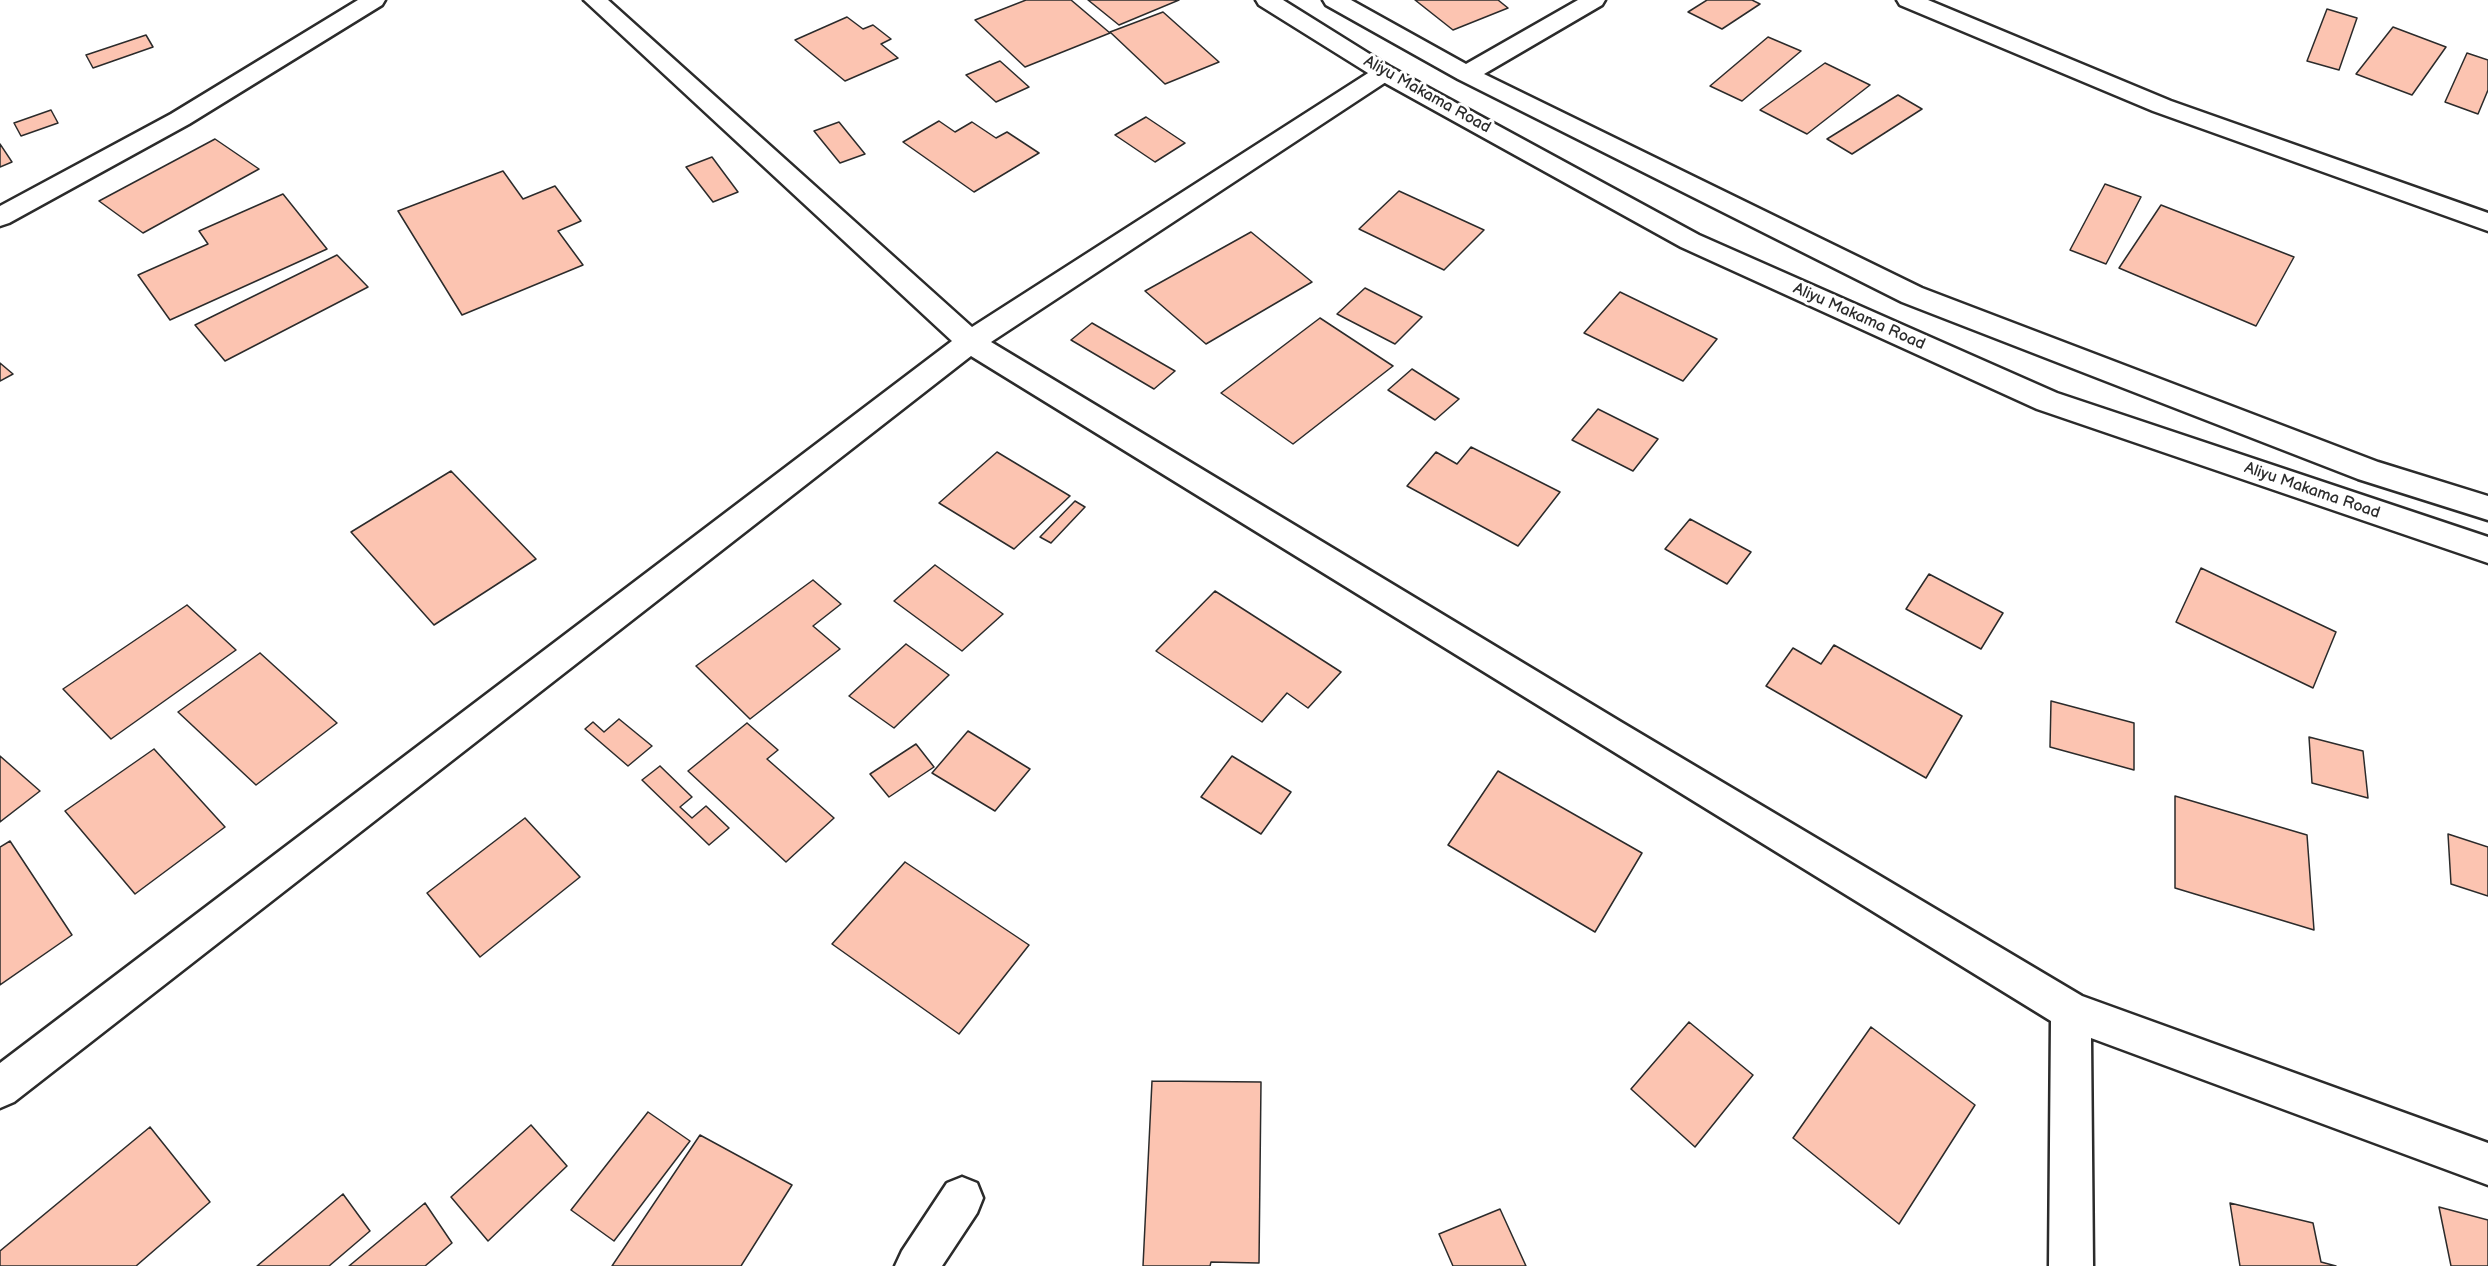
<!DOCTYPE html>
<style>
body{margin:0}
canvas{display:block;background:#fff}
</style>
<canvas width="2488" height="1266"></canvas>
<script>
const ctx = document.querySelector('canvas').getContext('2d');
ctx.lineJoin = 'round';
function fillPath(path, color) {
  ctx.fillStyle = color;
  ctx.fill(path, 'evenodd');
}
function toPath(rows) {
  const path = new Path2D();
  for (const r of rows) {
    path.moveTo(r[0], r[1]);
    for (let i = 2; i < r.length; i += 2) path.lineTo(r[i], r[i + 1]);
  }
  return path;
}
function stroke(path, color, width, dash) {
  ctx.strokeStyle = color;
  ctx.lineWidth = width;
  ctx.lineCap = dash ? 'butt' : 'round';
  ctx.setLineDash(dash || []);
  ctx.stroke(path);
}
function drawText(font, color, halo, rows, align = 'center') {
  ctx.font = font + ' "Balsamiq Sans",sans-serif';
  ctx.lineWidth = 6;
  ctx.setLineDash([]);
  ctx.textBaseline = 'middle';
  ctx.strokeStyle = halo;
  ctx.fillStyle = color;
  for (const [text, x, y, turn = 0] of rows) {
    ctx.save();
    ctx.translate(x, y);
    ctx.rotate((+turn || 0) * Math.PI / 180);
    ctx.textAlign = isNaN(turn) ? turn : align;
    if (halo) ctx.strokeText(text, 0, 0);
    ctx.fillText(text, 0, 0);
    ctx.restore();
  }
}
const building = toPath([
 [1026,0,1071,0,1110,33,1025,67,975,20,1026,0],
 [1088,0,1179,0,1119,25,1088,0],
 [1415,0,1498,0,1508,8,1453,30,1415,0],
 [1707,0,1752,0,1760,4,1722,29,1688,12,1707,0],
 [2327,9,2357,18,2339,70,2307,61,2327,9],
 [1163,12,1219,62,1165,84,1110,32,1163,12],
 [847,17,863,29,873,25,891,39,881,44,898,58,845,81,795,40,847,17],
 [2393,27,2446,47,2412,95,2356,74,2393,27],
 [146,35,153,47,93,68,86,55,146,35],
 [1768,37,1801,51,1742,101,1710,86,1768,37],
 [2467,53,2488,60,2488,90,2478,114,2445,102,2467,53],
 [1000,61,1029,87,996,102,966,75,1000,61],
 [1825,63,1870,85,1807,134,1760,110,1825,63],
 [1898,95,1922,109,1852,154,1827,139,1898,95],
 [51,110,58,123,21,136,14,123,51,110],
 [1146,117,1185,143,1155,162,1115,135,1146,117],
 [939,121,955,132,972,122,996,138,1007,132,1039,153,974,192,903,142,939,121],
 [839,122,865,154,840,163,814,131,839,122],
 [215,139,259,169,143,233,99,201,215,139],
 [0,144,12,162,0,167,0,144],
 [712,157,738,192,713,202,686,167,712,157],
 [503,171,523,199,555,186,581,221,558,231,583,265,462,315,398,211,503,171],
 [2105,184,2141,197,2106,264,2070,250,2105,184],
 [1399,191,1484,230,1444,270,1359,229,1399,191],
 [283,194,327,249,170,320,138,275,208,244,199,231,283,194],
 [2161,205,2294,257,2256,326,2119,268,2161,205],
 [1251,232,1312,282,1206,344,1145,291,1251,232],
 [337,255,368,287,225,361,195,325,337,255],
 [1365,288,1422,317,1395,344,1337,314,1365,288],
 [1620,292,1717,339,1683,381,1584,333,1620,292],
 [1320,318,1393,366,1293,444,1221,393,1320,318],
 [1092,323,1175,371,1154,389,1071,340,1092,323],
 [0,363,13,374,0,381,0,363],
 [1412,369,1459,399,1435,420,1388,390,1412,369],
 [1598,409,1658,439,1633,471,1572,440,1598,409],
 [1471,447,1560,492,1518,546,1407,486,1436,452,1457,464,1471,447],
 [997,452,1070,496,1014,549,939,503,997,452],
 [451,471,536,559,434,625,351,532,451,471],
 [1075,501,1085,507,1051,543,1040,537,1075,501],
 [1690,519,1751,552,1727,584,1665,549,1690,519],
 [935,565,1003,614,962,651,894,601,935,565],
 [2201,568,2336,632,2313,688,2176,622,2201,568],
 [1929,574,2003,613,1981,649,1906,609,1929,574],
 [813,580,841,604,813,626,840,649,750,719,696,666,813,580],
 [1215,591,1341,672,1308,708,1287,693,1262,722,1156,651,1215,591],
 [187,605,236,650,111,739,63,689,187,605],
 [906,644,949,675,894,728,849,696,906,644],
 [1834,645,1962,716,1926,778,1766,686,1793,648,1821,664,1834,645],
 [260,653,337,723,256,785,178,712,260,653],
 [2051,701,2134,723,2134,770,2050,747,2051,701],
 [619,719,652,746,628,766,585,729,593,722,604,732,619,719],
 [747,723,778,750,767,759,834,818,786,862,688,771,747,723],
 [968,731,1030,769,995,811,932,773,968,731],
 [2309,737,2363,751,2368,798,2312,783,2309,737],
 [916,744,934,767,889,797,870,774,916,744],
 [154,749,225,827,135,894,65,811,154,749],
 [0,756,40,791,0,822,0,756],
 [1232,756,1291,792,1261,834,1201,797,1232,756],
 [660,766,692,797,680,807,692,818,706,806,729,828,709,845,642,780,660,766],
 [1498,771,1642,853,1595,932,1448,845,1498,771],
 [2175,796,2307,835,2314,930,2175,888,2175,796],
 [525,818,580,877,480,957,427,893,525,818],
 [2448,834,2488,847,2488,896,2451,884,2448,834],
 [10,841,72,935,0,985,0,847,10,841],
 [905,862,1029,945,959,1034,832,944,905,862],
 [1689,1022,1753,1075,1695,1147,1631,1089,1689,1022],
 [1871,1027,1975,1105,1899,1224,1793,1138,1871,1027],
 [1152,1081,1261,1082,1259,1263,1211,1262,1210,1266,1143,1266,1152,1081],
 [648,1112,690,1141,614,1241,571,1210,648,1112],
 [531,1125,567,1166,488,1241,451,1197,531,1125],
 [150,1127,210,1202,136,1266,0,1266,0,1251,150,1127],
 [700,1135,792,1185,741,1266,612,1266,700,1135],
 [343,1194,370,1231,329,1266,257,1266,343,1194],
 [425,1203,452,1243,425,1266,349,1266,425,1203],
 [2230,1203,2313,1223,2321,1262,2336,1266,2240,1266,2230,1203],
 [2439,1207,2488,1220,2488,1266,2451,1266,2439,1207],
 [1500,1209,1526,1266,1453,1266,1439,1234,1500,1209]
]);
fillPath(building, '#fcc4b1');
stroke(building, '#2b2b2b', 1.5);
const minor = toPath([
 [358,0,385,0,382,5,189,124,9,223,0,226,0,206,171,114,358,0],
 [584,0,608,0,972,327,1376,68,1392,68,1396,73,1392,78,991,342,1621,722,2082,996,2488,1143,2488,1185,2091,1038,2093,1266,2049,1266,2051,1021,971,356,14,1102,0,1108,0,1063,952,341,584,0],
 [1897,0,1928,0,2171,101,2488,213,2488,231,2153,111,1900,5,1897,0],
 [962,1177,977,1183,983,1198,977,1213,942,1266,895,1266,902,1251,947,1183,962,1177]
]);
const tertiary = toPath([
 [1256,0,1283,0,1392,68,1699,235,2057,393,2488,537,2488,563,2037,409,1681,247,1376,78,1259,5,1256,0],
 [1323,0,1351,0,1466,64,1578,0,1605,0,1602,5,1484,74,1922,288,2378,462,2488,496,2488,520,2358,479,1902,302,1458,79,1326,5,1323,0]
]);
stroke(minor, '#2b2b2b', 5);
stroke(tertiary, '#2b2b2b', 5);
fillPath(minor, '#fff');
fillPath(tertiary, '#fff');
drawText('16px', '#2b2b2b', '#fff', [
 ["Aliyu Makama Road",1427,95,29],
 ["Aliyu Makama Road",1859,317,24],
 ["Aliyu Makama Road",2312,491,19]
]);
</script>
